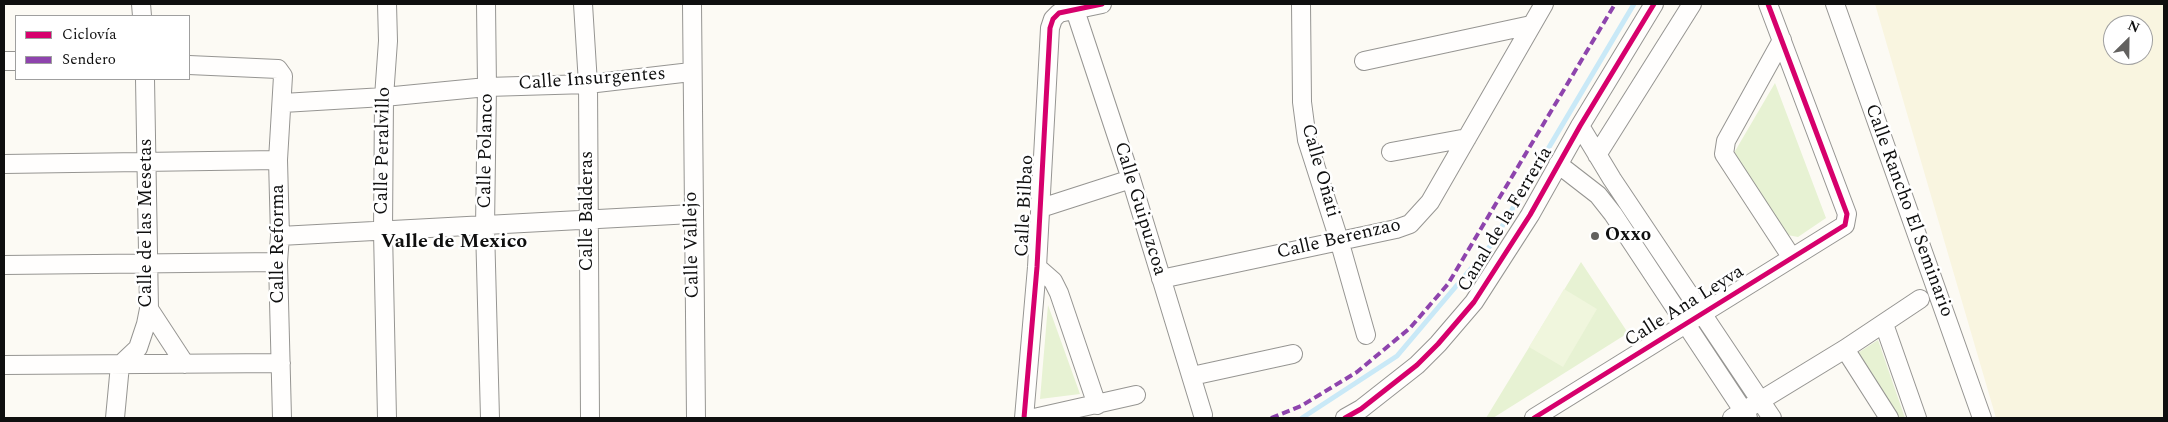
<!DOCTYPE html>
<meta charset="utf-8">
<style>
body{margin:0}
#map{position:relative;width:2168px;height:422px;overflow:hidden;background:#fcfaf4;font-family:Spectral,serif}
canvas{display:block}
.frame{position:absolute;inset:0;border:5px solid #0f0f0f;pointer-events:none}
.legend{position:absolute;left:15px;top:15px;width:175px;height:65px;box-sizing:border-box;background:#fff;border:1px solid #9f9f9f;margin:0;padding:6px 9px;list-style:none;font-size:15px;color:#0f0f0f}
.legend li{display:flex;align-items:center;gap:10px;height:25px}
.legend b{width:25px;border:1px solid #9f9f9f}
.north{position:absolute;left:2103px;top:15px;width:50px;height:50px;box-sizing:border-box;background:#fff;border:1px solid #9f9f9f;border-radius:50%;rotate:23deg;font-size:14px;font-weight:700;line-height:20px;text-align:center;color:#0f0f0f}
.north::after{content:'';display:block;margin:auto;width:18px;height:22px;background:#62615f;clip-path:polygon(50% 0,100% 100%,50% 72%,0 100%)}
</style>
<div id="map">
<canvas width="2168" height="422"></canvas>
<div class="frame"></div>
<ul class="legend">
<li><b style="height:6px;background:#d6006c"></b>Ciclovía</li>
<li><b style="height:6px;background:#8e44ad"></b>Sendero</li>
</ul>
<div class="north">N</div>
</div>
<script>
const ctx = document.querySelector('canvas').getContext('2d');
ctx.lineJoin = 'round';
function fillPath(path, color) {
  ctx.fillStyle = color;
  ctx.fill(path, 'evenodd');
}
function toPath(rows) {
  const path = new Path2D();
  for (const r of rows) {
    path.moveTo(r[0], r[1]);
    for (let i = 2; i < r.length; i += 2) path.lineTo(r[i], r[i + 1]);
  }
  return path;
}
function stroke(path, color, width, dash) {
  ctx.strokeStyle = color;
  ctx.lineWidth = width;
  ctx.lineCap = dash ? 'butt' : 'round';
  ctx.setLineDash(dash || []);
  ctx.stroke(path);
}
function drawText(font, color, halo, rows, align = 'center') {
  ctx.font = font + ' Spectral,serif';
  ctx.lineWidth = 5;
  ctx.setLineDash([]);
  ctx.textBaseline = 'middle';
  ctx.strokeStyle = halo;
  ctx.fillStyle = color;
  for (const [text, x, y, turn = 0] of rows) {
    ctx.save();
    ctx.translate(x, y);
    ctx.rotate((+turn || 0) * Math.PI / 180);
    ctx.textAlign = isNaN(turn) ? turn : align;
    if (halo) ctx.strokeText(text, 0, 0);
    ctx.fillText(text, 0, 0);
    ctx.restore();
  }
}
fillPath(toPath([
 [1875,4,2164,4,2164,418,1996,418],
 [2113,25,2143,25,2143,55,2113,55]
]), '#f9f5e0');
fillPath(toPath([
 [1775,83,1826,218,1798,237,1777,233,1731,158],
 [1581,262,1628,333,1493,418,1486,418],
 [1048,305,1080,394,1040,399],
 [1878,340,1905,418,1897,418,1850,358]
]), '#e7f2d3');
fillPath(toPath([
 [1564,289,1597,309,1563,367,1529,347]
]), '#f0f6dd');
stroke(toPath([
 [1302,418,1397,356,1491,245,1634,4]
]), '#c9e9f7', 5);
const minor = toPath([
 [141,4,142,16],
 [387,4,388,41,384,97,383,232,387,418],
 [486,4,487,87,485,227,490,418],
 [583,4,588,84,590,418],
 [692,4,696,418],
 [1073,4,1131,179,1203,415],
 [1301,4,1302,102,1307,140,1339,240,1366,335],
 [1835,4,1982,418],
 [1782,40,1726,141,1724,154,1792,258],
 [4,61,16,61],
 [1364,61,1531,25],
 [189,65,278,69,283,76,278,160,280,236,278,262,282,418],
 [283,103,384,97,487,87,588,84,691,72],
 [1580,126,1612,179,1772,418],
 [1391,152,1467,138],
 [1597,155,1692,4],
 [4,164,278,160],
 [1558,164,1598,195,1613,214,1748,418],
 [1041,208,1131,179],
 [280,236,692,214],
 [4,265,278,262],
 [1037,267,1053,281,1059,293,1097,405],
 [1161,279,1396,229,1410,224,1430,202,1544,4],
 [149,309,185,364],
 [1884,324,1917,418],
 [1845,349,1889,418],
 [4,365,281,363],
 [1192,376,1293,354],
 [115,418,120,365,138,348,146,324,149,309,145,79],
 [1024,418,1037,267,1050,28,1053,19,1059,13,1102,4],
 [1034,418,1136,395],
 [1345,418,1361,409,1417,365,1438,344,1474,302,1530,215,1580,126,1654,4],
 [1534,418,1845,225,1847,214,1768,4],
 [1732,418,1845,349,1920,299]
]);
stroke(minor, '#969592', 20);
stroke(minor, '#fffefd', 18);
stroke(toPath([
 [1271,418,1301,406,1357,372,1410,328,1448,284,1615,4]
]), '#8e44ad', 4, [8, 4]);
stroke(toPath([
 [1024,418,1037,267,1050,28,1053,19,1059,13,1102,4],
 [1345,418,1361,409,1417,365,1438,344,1474,302,1530,215,1580,126,1654,4],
 [1534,418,1845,225,1847,214,1768,4]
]), '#d6006c', 5);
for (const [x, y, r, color] of [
 [1595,236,5,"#62615f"]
]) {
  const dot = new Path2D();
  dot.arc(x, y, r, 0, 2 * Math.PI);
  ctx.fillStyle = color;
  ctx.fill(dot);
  stroke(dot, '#fff', 2);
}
drawText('19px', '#0f0f0f', '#fff', [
 ["Calle Insurgentes",592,80,-4],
 ["Calle Peralvillo",384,151,-89],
 ["Calle Polanco",487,151,-89],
 ["Calle Oñati",1319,171,74],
 ["Calle Bilbao",1026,206,-87],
 ["Calle Guipuzcoa",1139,209,73],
 ["Calle Balderas",588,211,-90],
 ["Calle Rancho El Seminario",1908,211,70],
 ["Canal de la Ferrería",1506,220,-59],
 ["Calle de las Mesetas",147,223,-90],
 ["Calle Berenzao",1339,240,-13],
 ["Calle Reforma",279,244,-90],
 ["Calle Vallejo",693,245,-91],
 ["Calle Ana Leyva",1685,307,-32]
]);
drawText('bold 19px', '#0f0f0f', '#fff', [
 ["Oxxo",1605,236]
], 'left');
drawText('bold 20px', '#0f0f0f', '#fff', [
 ["Valle de Mexico",454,243]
]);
</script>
